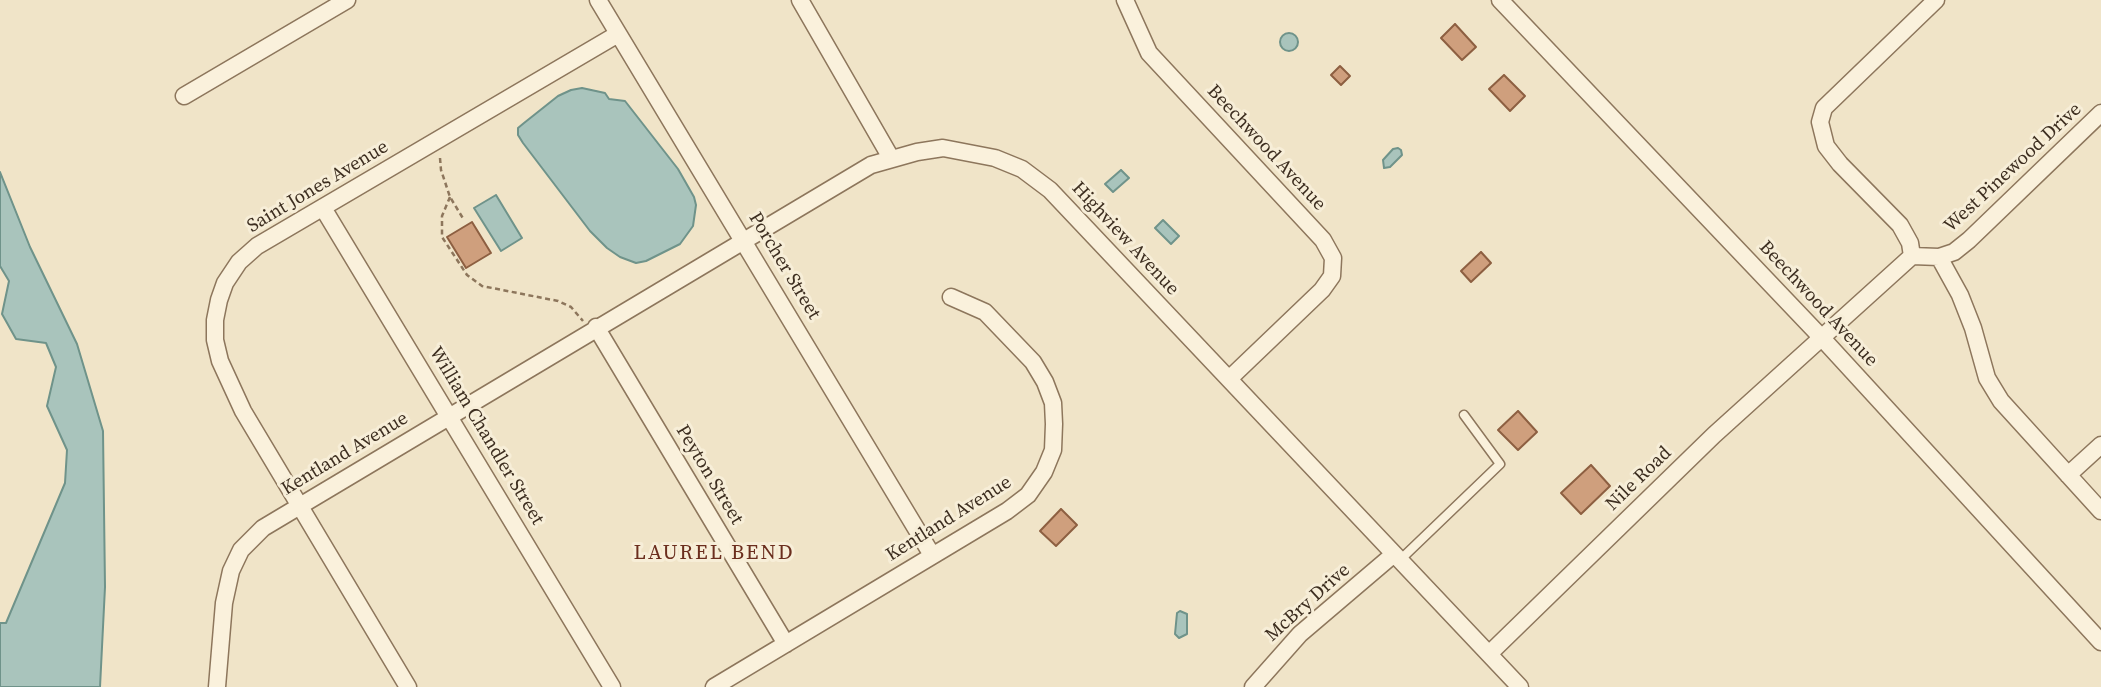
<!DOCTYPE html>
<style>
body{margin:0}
canvas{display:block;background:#f0e4c8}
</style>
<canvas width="2101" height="687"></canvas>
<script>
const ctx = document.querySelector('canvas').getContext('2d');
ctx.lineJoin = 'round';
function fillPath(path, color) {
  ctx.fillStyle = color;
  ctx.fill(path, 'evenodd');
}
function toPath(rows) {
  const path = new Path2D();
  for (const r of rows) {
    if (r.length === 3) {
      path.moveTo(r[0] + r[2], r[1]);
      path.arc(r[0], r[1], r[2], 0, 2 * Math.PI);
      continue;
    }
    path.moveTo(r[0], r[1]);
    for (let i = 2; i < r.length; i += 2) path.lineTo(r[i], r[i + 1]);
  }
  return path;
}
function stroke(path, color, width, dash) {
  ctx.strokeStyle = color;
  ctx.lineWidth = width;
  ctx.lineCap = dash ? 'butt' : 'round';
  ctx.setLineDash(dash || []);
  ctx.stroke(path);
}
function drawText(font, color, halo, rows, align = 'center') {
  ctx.font = font + ' "Source Serif 4",serif';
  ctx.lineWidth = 6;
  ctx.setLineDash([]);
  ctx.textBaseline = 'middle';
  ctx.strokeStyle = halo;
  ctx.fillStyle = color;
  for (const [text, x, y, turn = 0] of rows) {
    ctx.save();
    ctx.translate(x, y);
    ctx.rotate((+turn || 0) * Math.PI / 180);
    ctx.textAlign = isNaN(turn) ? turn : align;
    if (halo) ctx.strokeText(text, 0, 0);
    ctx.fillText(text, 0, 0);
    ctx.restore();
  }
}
const water = toPath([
 [1289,42,9],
 [582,88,605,93,609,99,625,101,678,169,694,197,696,205,693,226,680,244,646,261,636,263,620,257,607,248,590,231,523,143,518,135,518,128,524,123,558,96,571,90,582,88],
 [1398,148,1401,150,1402,155,1390,167,1384,168,1383,160,1393,149,1398,148],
 [1121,170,1129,178,1113,192,1105,184,1121,170],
 [0,172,30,247,77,344,103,431,105,587,100,687,0,687,0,623,6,623,65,483,67,450,47,406,56,367,46,343,16,339,2,314,9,281,0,266,0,172],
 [496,195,522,238,501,251,474,208,496,195],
 [1163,220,1179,236,1171,244,1155,228,1163,220],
 [1180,611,1187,614,1187,634,1179,638,1175,634,1177,613,1180,611]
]);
fillPath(water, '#a9c4bc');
stroke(water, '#6f938a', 2);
const building = toPath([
 [1455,24,1476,47,1462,60,1441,38,1455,24],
 [1340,66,1350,76,1341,85,1331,75,1340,66],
 [1504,75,1525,96,1510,111,1489,89,1504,75],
 [472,222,491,253,466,268,447,237,472,222],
 [1481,252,1491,263,1471,282,1461,271,1481,252],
 [1518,411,1537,432,1518,450,1498,430,1518,411],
 [1591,465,1610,486,1581,514,1561,493,1591,465],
 [1061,509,1077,525,1056,546,1040,531,1061,509]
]);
fillPath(building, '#cf9f7d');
stroke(building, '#8d5f41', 2);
const lane = toPath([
 [1400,560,1500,464,1464,415]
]);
const street = toPath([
 [598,0,932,555],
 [800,0,891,158],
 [1125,0,1149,53,1323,240,1333,258,1332,276,1322,290,1229,379],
 [1500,0,1821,337,2101,642],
 [1936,0,1824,108,1820,122,1826,146,1840,164,1900,225,1910,243,1912,256,1939,257,1954,252,1969,240,2101,113],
 [184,96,347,0],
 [323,208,612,687],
 [1939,257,1960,295,1973,328,1987,378,2001,401,2101,511],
 [596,327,786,644],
 [2068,475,2101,445],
 [1489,654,1714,435,1912,256],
 [217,687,224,603,231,571,241,550,263,528,871,165,917,152,943,148,995,158,1022,169,1050,190,1520,687],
 [408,687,243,411,220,361,215,340,215,320,219,300,225,283,239,262,257,246,618,34],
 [714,687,1007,511,1028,495,1044,472,1053,450,1054,424,1053,403,1045,382,1033,362,985,312,951,297],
 [1253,687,1300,634,1394,554]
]);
stroke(lane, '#8d765c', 11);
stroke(street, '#8d765c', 19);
stroke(toPath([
 [440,158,441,170,450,197,464,220],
 [450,197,442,216,442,237,467,275,482,286,558,301,571,307,583,321]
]), '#8d765c', 2.5, [5, 3.5]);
stroke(lane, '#faf1dc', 8);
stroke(street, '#faf1dc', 16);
drawText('19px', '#3d2e20', '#f7eed8', [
 ["Beechwood Avenue",1266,148,47],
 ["West Pinewood Drive",2013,168,-43],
 ["Saint Jones Avenue",318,187,-31],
 ["Highview Avenue",1125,239,47],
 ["Porcher Street",784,266,59],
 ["Beechwood Avenue",1818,304,47],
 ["William Chandler Street",486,436,59],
 ["Kentland Avenue",345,454,-31],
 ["Peyton Street",709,475,59],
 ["Nile Road",1639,479,-44],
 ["Kentland Avenue",949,519,-32],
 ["McBry Drive",1308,603,-42]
]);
ctx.letterSpacing = '2px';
drawText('21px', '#6b2e1e', '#f7eed8', [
 ["LAUREL BEND",714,554]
]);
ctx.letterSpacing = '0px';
</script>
